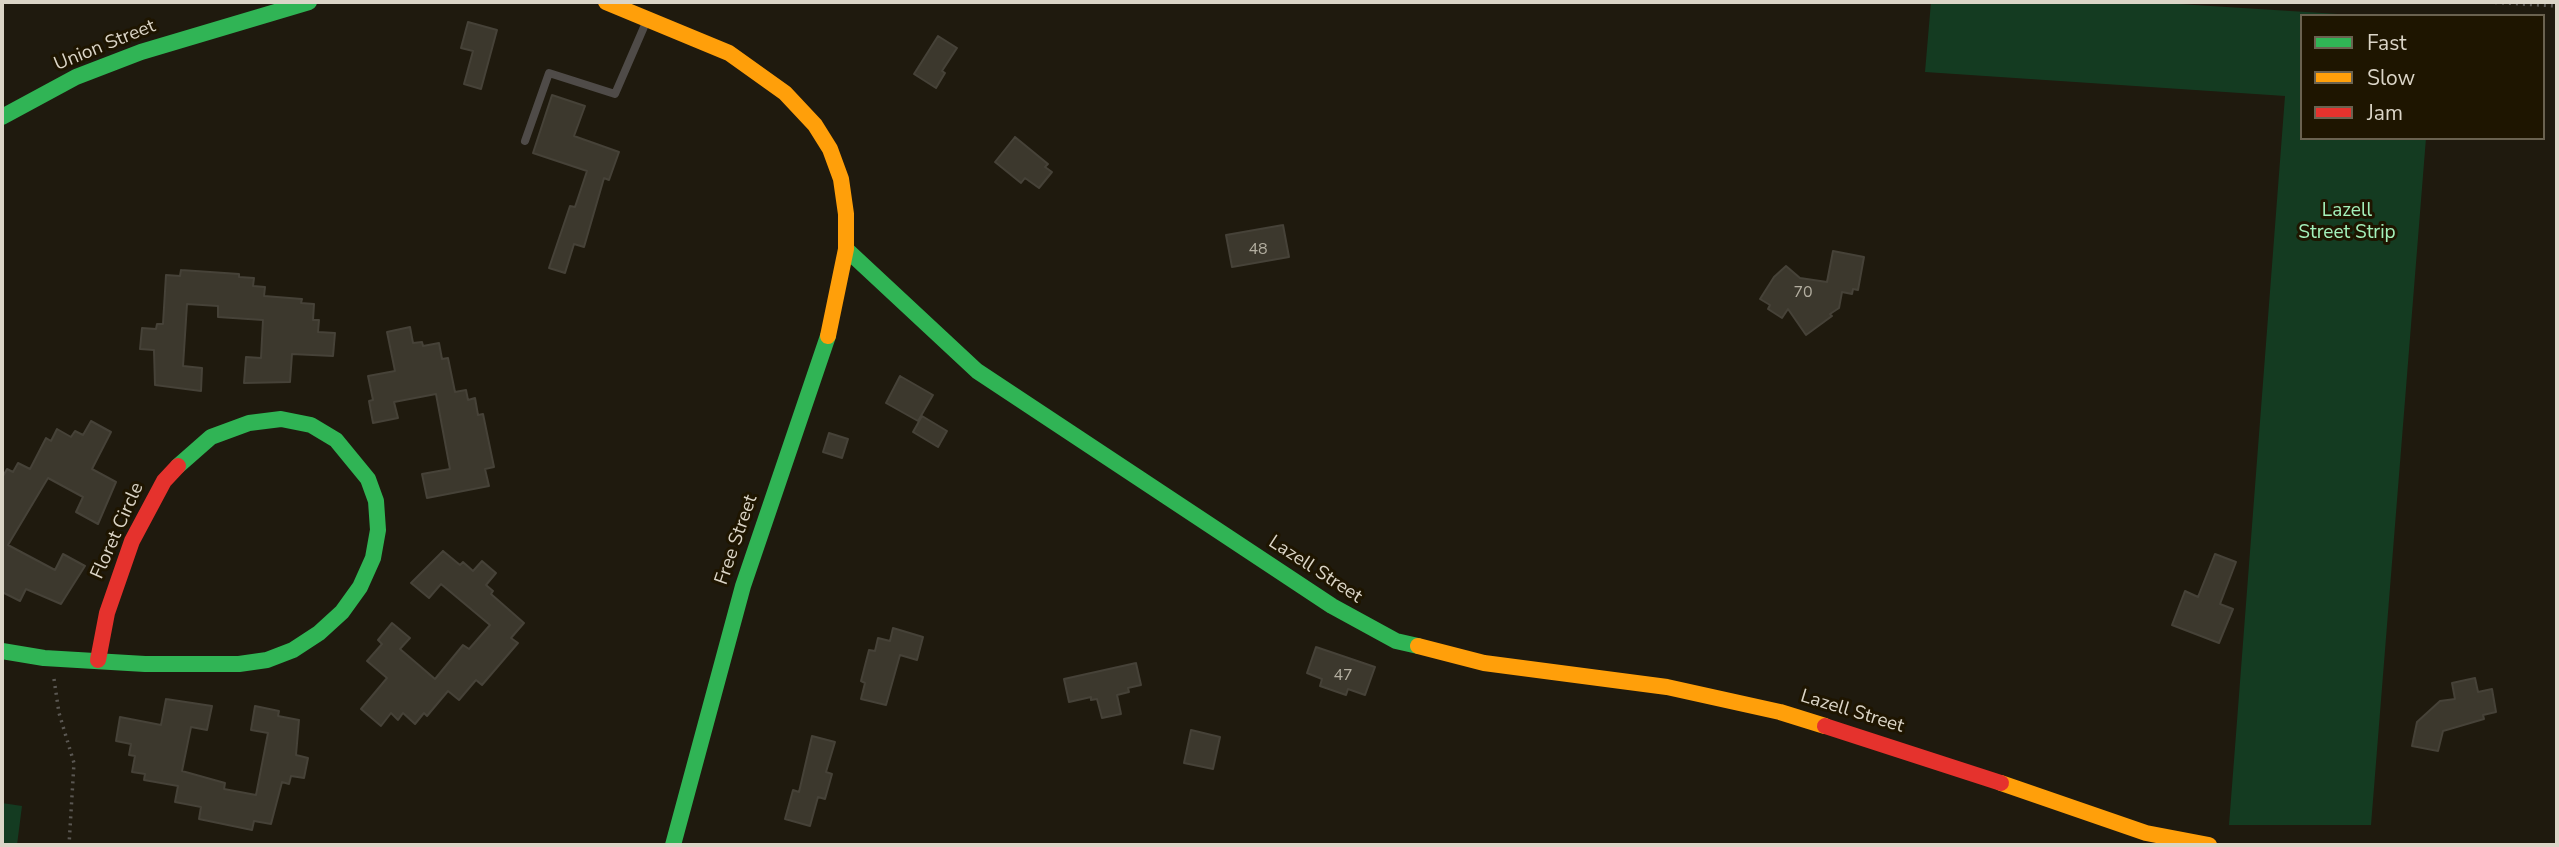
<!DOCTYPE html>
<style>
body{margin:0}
#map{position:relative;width:2559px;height:847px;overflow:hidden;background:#1f1a0e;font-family:"Nunito Sans",sans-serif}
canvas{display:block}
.frame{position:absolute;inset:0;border:4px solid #dbd5c7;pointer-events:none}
.legend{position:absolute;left:2300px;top:14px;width:245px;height:126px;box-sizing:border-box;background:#1e1500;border:2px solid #6a6250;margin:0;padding:9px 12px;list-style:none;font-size:21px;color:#dbd5c7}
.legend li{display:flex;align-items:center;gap:14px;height:35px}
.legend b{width:35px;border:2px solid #6a6250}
</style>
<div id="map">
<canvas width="2559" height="847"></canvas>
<div class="frame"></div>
<ul class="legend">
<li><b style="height:9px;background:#30b455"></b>Fast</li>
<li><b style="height:9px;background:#ff9f0a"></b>Slow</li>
<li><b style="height:9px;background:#e5322d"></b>Jam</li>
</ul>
</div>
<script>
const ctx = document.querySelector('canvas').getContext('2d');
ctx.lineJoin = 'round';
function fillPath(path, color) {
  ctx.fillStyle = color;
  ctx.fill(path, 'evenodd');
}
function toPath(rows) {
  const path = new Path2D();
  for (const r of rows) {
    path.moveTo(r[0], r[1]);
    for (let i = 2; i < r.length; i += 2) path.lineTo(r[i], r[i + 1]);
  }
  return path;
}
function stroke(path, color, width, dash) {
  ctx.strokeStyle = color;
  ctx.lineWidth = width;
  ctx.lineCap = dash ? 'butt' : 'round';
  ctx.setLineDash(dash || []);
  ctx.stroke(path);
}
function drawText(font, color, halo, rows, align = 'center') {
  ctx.font = font + ' "Nunito Sans",sans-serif';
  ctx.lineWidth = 6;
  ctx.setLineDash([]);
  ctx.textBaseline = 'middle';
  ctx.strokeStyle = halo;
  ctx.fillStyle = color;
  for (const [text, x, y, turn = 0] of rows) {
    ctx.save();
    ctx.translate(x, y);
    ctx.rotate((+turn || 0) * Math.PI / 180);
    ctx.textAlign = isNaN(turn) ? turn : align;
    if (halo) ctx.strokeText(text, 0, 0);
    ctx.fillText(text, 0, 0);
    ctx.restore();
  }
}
fillPath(toPath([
 [1931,2,2147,2,2370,16,2302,16,2302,138,2426,138,2371,825,2229,825,2285,96,1925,72],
 [2,803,22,806,17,845,2,845]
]), '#143b21');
const building = toPath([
 [468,22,497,30,481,89,464,84,473,51,461,48,468,22],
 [938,36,957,48,942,71,945,73,936,88,914,74,938,36],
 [552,95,585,106,574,136,619,152,609,180,604,178,584,247,574,244,565,273,549,268,570,206,575,207,587,171,533,153,552,95],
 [1015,137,1048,164,1045,167,1052,172,1039,188,1025,178,1021,183,995,162,1015,137],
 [1283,225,1289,257,1232,267,1226,235,1283,225],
 [1833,251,1864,257,1858,290,1853,289,1852,294,1842,292,1839,308,1830,314,1832,316,1806,335,1788,309,1782,318,1768,309,1770,305,1760,299,1774,277,1786,266,1800,278,1827,282,1833,251],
 [181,270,239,274,239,277,254,278,253,286,265,287,264,296,302,299,301,303,314,304,313,320,319,320,318,332,335,333,333,356,292,354,290,382,244,383,246,357,261,358,263,320,218,317,218,306,187,304,183,366,202,368,201,391,155,385,154,350,140,349,142,328,156,329,157,324,163,324,166,275,180,276,181,270],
 [410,327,413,343,422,342,423,346,439,343,442,359,448,358,455,392,466,390,468,400,475,398,478,415,483,414,494,467,485,469,489,486,427,498,422,474,450,469,436,394,394,402,398,418,373,423,369,401,373,400,368,376,395,371,387,332,410,327],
 [900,376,933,395,918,421,886,403,900,376],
 [922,416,947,431,938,447,913,432,922,416],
 [91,421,111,432,92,469,116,482,98,524,76,512,83,497,48,478,8,545,55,570,63,554,85,566,61,604,26,589,20,601,2,592,2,478,7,469,13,472,18,463,30,469,46,438,51,441,57,429,71,437,75,431,83,435,91,421],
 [829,433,848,439,842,458,823,452,829,433],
 [443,551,460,565,463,562,473,571,482,561,496,573,486,585,493,591,491,594,524,623,511,638,518,643,482,685,476,680,459,700,448,691,427,716,424,713,415,724,403,713,398,720,391,713,381,726,361,709,387,678,367,661,382,644,378,640,392,623,410,638,400,649,435,679,463,645,469,649,490,625,441,584,429,598,411,583,443,551],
 [2215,554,2236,562,2220,604,2233,609,2219,643,2172,625,2185,591,2198,597,2215,554],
 [893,628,923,637,917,660,900,655,886,705,861,699,865,683,861,681,869,650,875,651,878,638,890,641,893,628],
 [1316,647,1375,667,1365,695,1348,689,1346,695,1320,686,1322,679,1307,673,1316,647],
 [1136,663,1141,685,1128,688,1129,692,1117,695,1121,714,1102,718,1097,699,1091,700,1091,697,1069,702,1064,679,1136,663],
 [2475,678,2478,692,2492,689,2496,712,2483,715,2484,719,2443,731,2438,751,2412,746,2417,722,2440,701,2455,699,2452,683,2475,678],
 [166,699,212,706,207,730,191,727,182,771,225,783,224,789,256,795,268,733,251,730,255,706,279,711,278,716,299,720,296,755,308,758,304,778,291,776,289,784,282,782,271,824,254,821,252,830,199,819,201,807,175,802,178,786,144,780,145,774,132,772,135,756,129,755,131,744,116,741,120,717,161,725,166,699],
 [1191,730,1220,737,1213,769,1184,763,1191,730],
 [812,736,835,742,826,772,832,774,825,799,818,797,810,826,785,819,793,790,799,792,812,736]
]);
fillPath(building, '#3c382d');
stroke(building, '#464238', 2);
stroke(toPath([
 [2488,2,2557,6],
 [54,679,59,713,74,763,69,845]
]), '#5a5752', 3.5, [2, 5]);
stroke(toPath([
 [525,141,549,73,615,94,647,20]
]), '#4f4b48', 8);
stroke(toPath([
 [2,117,76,77,141,52,309,2],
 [846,249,977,371,1332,606,1396,641,1418,646],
 [2,651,44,658,145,664,239,664,267,660,293,650,319,633,342,612,360,587,373,558,378,530,376,501,368,479,336,440,311,425,281,419,249,423,211,437,178,466],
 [673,845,743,586,828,336]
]), '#30b455', 16);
stroke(toPath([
 [606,2,729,53,785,93,815,125,830,149,841,179,846,214,846,249,828,336],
 [1418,646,1484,663,1667,687,1780,712,1825,726],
 [2001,783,2146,833,2209,845]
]), '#ff9f0a', 16);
stroke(toPath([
 [98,660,107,613,132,541,164,481,178,466],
 [1825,726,2001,783]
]), '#e5322d', 16);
drawText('16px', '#b3aea0', null, [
 ["48",1258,250],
 ["70",1803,293],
 ["47",1343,676]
]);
drawText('19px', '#dbd5c7', '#1e1500', [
 ["Union Street",105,46,-22],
 ["Floret Circle",118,531,-66],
 ["Free Street",737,540,-71],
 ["Lazell Street",1315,570,33],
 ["Lazell Street",1852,712,17]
]);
drawText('19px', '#a4f1bb', '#1e1500', [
 ["Lazell",2347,211],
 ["Street Strip",2347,233]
]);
</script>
